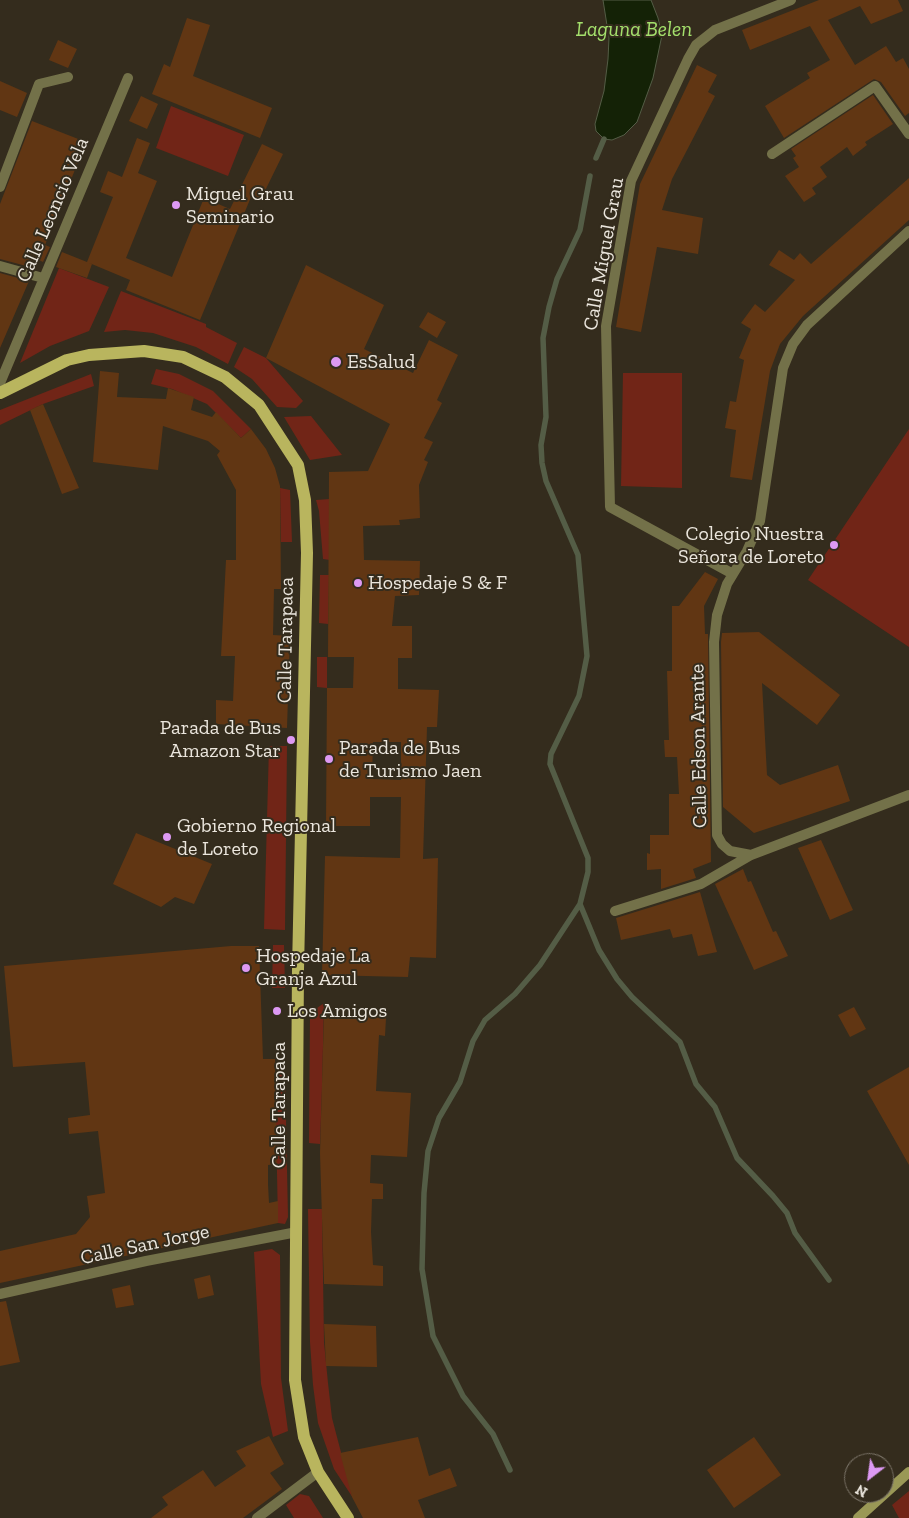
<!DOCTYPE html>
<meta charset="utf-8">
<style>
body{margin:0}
#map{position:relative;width:909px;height:1518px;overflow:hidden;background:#342c1d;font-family:"Zilla Slab",serif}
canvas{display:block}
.north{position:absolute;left:844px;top:1453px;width:50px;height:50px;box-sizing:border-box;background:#342c1d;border:1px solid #7d766a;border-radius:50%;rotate:210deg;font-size:14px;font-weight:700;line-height:20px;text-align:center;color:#ebe6dd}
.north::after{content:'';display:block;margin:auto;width:18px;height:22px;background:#dd99f3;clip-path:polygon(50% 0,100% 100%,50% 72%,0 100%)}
</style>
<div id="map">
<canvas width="909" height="1518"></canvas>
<div class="north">N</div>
</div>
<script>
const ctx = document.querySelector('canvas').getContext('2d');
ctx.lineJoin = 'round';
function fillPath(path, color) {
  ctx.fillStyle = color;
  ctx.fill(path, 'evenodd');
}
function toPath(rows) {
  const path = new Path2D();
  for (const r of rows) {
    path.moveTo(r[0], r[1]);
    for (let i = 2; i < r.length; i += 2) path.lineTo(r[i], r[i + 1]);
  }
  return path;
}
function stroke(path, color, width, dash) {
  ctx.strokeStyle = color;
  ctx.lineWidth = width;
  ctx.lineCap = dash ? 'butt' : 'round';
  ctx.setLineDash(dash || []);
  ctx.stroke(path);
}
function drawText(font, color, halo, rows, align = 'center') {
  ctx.font = font + ' "Zilla Slab",serif';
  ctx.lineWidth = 4;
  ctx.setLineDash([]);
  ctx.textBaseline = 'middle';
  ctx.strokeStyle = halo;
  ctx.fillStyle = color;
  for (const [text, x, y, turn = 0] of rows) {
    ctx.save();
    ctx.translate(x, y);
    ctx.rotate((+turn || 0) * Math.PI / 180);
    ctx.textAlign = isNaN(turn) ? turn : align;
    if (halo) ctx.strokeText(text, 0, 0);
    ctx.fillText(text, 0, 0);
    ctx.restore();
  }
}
fillPath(toPath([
 [171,106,244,135,228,176,156,148],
 [59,268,109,287,89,331,50,346,20,363],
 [121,291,206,324,206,327,237,343,228,364,196,347,153,333,125,330,104,332],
 [244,347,266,358,303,401,296,408,277,407,252,379,234,367],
 [156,369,179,374,213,391,251,429,241,438,207,404,172,389,151,384],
 [623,373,682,373,682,488,621,486],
 [91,374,94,386,43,404,0,425,0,410],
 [311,416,342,455,310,460,284,417],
 [909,429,909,647,808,580],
 [280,488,290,490,292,542,281,542],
 [330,499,330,560,323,559,319,511,316,500],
 [320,575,329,575,328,624,319,623],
 [317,657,327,657,327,688,317,687],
 [269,746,287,746,285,930,264,929],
 [273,945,284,945,285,988,272,988],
 [324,1003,322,1088,320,1144,309,1143,310,1013],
 [275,1073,285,1073,288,1217,285,1224,278,1223],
 [308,1209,322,1209,324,1342,328,1383,332,1418,353,1498,334,1469,318,1423,313,1385,310,1342],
 [272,1249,280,1255,281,1378,288,1431,273,1437,261,1384,254,1252],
 [909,1491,909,1518,899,1518,892,1505],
 [300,1494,309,1496,323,1518,294,1518,286,1505]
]), '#712517');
const water = toPath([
 [603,0,651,0,658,18,662,35,653,78,637,122,624,135,612,140,604,139,596,131,595,124,604,91,608,59,609,38,603,0]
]);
fillPath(water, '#142206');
stroke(water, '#545d46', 1);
stroke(toPath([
 [596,158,604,139],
 [590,176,580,230,557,279,549,307,543,338,546,417,541,445,542,463,546,481,578,555,587,656,579,696,551,754,550,764,588,858,588,872,580,904,599,950,617,979,632,997,680,1042,696,1084,715,1107,737,1158,773,1196,787,1213,795,1233,829,1280],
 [510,1470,493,1434,463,1396,433,1336,422,1269,424,1193,428,1151,439,1118,460,1082,473,1041,485,1020,515,994,540,965,580,904]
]), '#545d46', 5.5);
fillPath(toPath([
 [819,0,898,0,903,11,871,24,860,6,828,20,855,65,886,46,896,62,903,58,909,69,909,113,905,116,881,82,874,79,784,138,765,106,810,78,807,73,830,60,810,26,750,50,742,30],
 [187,18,210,25,193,76,272,108,260,138,152,94,164,64,170,67],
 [58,40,77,49,68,68,49,60],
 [697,65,717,75,708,92,715,96,672,179,662,210,703,218,698,254,657,247,641,332,616,327,640,184],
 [0,81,27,93,17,117,0,110],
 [873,95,893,124,865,142,867,145,853,156,847,147,820,167,827,177,812,188,816,194,804,202,785,176,799,167,793,158,796,156,791,149],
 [141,96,158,104,147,129,129,121],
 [32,121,86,142,45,245,50,247,43,262,39,260,34,268,0,259,0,204],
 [137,138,150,143,138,173,157,181,126,258,172,277,204,198,230,209,262,144,283,154,260,201,251,197,200,320,126,290,130,280,87,262,113,197,100,192,108,171,122,177],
 [909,178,909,220,803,316,780,344,770,371,752,480,730,477,736,430,725,428,730,401,736,402,744,360,739,358,751,329,741,323,755,304,765,312,795,280,769,265,779,250,794,260,800,253,811,264],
 [62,252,92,264,87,278,56,267],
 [306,265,384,305,364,349,413,373,429,340,458,355,437,400,442,403,424,438,433,442,424,460,428,462,419,485,420,518,399,520,400,525,363,526,364,560,420,561,419,595,395,596,392,626,412,626,412,658,398,658,398,689,439,690,437,727,427,727,423,859,438,858,436,958,410,957,408,977,322,975,325,856,400,858,401,797,370,797,370,826,326,826,327,688,353,688,354,657,328,657,329,472,368,471,390,424,266,358],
 [373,742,401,742,401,780,372,779],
 [0,273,29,281,0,348],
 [428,312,446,322,437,338,419,327],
 [100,371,119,373,117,397,166,399,168,388,194,397,191,410,212,417,216,412,241,438,251,429,266,449,275,468,280,486,281,589,274,589,273,635,290,636,287,728,216,724,216,700,233,701,235,656,221,656,226,560,236,560,236,490,217,455,220,451,208,441,163,426,158,470,93,462],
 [43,404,79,488,62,494,30,410],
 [705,572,718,579,704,606,705,634,708,634,711,862,693,869,696,878,661,889,661,869,647,870,647,853,650,854,650,835,669,835,669,794,679,794,677,757,665,757,664,740,669,740,667,671,672,671,672,606,679,606],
 [759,632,840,695,817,725,762,683,767,775,780,785,838,765,850,801,754,833,723,807,721,642,722,633],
 [136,833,212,864,194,904,175,897,161,907,113,884],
 [821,840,853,910,830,920,798,848],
 [743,869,748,882,751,881,773,932,776,931,788,956,754,970,715,884],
 [700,892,717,952,698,956,692,934,673,938,670,929,621,940,616,918],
 [231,946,259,946,263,1059,275,1059,277,1164,268,1165,268,1184,269,1203,278,1201,278,1223,0,1283,0,1251,76,1234,90,1217,87,1196,105,1193,98,1131,69,1134,68,1118,90,1115,85,1062,13,1067,4,966],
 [854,1007,866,1029,850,1037,838,1015],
 [324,1013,386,1018,385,1036,379,1035,376,1091,411,1093,407,1157,371,1155,370,1183,383,1184,383,1199,372,1199,371,1232,373,1265,383,1266,383,1286,324,1284,320,1153],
 [909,1067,909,1165,867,1091],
 [210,1275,214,1295,198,1299,194,1279],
 [130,1285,134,1305,116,1308,112,1289],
 [6,1301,20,1362,0,1366,0,1302],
 [324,1324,376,1326,377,1367,326,1366],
 [269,1436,284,1464,270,1473,282,1489,243,1518,151,1518,168,1505,162,1497,203,1470,215,1487,246,1466,236,1451],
 [418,1437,429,1476,450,1468,457,1486,418,1500,425,1518,363,1518,352,1497,340,1453],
 [754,1437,781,1475,734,1508,707,1470]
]), '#613613');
stroke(toPath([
 [772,154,875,86,909,134],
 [0,187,39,84,68,77],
 [0,266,43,278],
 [0,383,128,78],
 [733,574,610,507,606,326,631,181,688,59,696,45,715,30,791,0],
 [751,855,730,851,722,844,717,835,714,642,717,615,727,584,747,551,760,521,783,368,793,344,807,325,909,231],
 [615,911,701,884,751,855,909,795],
 [0,1294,146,1261,297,1232],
 [257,1518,318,1472]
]), '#737149', 10);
stroke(toPath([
 [858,1518,909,1472]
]), '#9a9856', 10);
stroke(toPath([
 [0,393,67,360,89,355,144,351,183,357,225,377,259,405,298,465,305,500,307,553,298,969,295,1380,304,1437,318,1472,348,1518]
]), '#b9b55e', 12);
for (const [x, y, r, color] of [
 [176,205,5,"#dd99f3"],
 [336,362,6,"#dd99f3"],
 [834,545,5,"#dd99f3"],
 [358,583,5,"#dd99f3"],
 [291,740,5,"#dd99f3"],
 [329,759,5,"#dd99f3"],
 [167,837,5,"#dd99f3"],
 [246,968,5,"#dd99f3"],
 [277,1011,5,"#dd99f3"]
]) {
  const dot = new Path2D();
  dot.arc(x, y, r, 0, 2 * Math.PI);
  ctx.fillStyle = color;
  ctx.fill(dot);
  stroke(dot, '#342c1d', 2);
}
drawText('20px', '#ebe6dd', '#342c1d', [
 ["Miguel Grau",186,194],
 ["Seminario",186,217],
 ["EsSalud",347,362],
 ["Colegio Nuestra",824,534,"right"],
 ["Señora de Loreto",824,557,"right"],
 ["Hospedaje S & F",368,583],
 ["Parada de Bus",281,728,"right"],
 ["Amazon Star",281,751,"right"],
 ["Parada de Bus",339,748],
 ["de Turismo Jaen",339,771],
 ["Gobierno Regional",177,826],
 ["de Loreto",177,849],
 ["Hospedaje La",256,956],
 ["Granja Azul",256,979],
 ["Los Amigos",287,1011]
], 'left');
drawText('20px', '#ebe6dd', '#342c1d', [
 ["Calle Leoncio Vela",53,210,-67],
 ["Calle Miguel Grau",604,254,-80],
 ["Calle Tarapaca",286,640,-89],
 ["Calle Edson Arante",699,746,-91],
 ["Calle Tarapaca",279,1105,-90],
 ["Calle San Jorge",145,1245,-12]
]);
drawText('italic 21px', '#a4e06c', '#342c1d', [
 ["Laguna Belen",634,30]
]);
</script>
